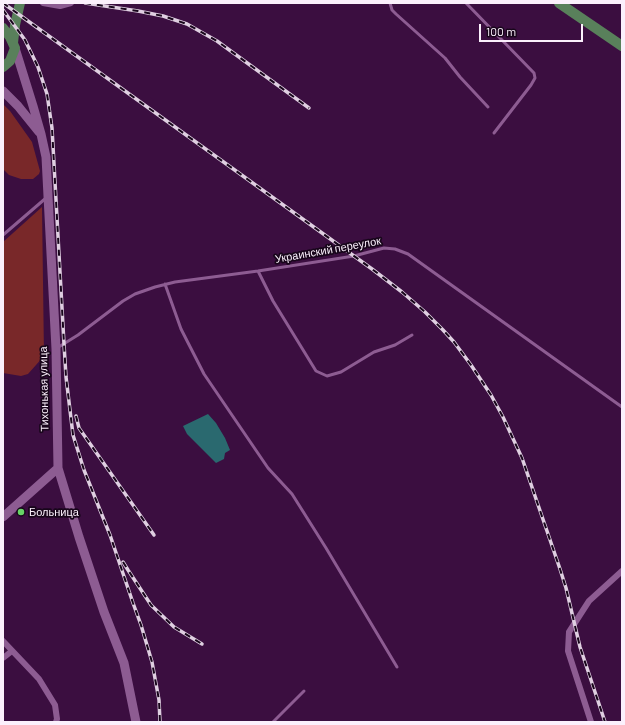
<!DOCTYPE html>
<meta charset="utf-8">
<style>
body{margin:0}
#map{position:relative;width:625px;height:725px;overflow:hidden;background:#3b0e40;font-family:Barlow,sans-serif}
canvas{display:block}
.frame{position:absolute;inset:0;border:4px solid #fbf0fc;pointer-events:none}
.scale{position:absolute;left:479px;top:24px;width:104px;height:18px;box-sizing:border-box;border:2px solid #fbf0fc;border-top:0;padding-left:5px;font-size:12px;line-height:14px;white-space:nowrap;color:#fbf0fc;-webkit-text-stroke:3px #18061b;paint-order:stroke}
</style>
<div id="map">
<canvas width="625" height="725"></canvas>
<div class="frame"></div>
<div class="scale">100 m</div>
</div>
<script>
const ctx = document.querySelector('canvas').getContext('2d');
ctx.lineJoin = 'round';
function fillPath(path, color) {
  ctx.fillStyle = color;
  ctx.fill(path, 'evenodd');
}
function toPath(rows) {
  const path = new Path2D();
  for (const r of rows) {
    path.moveTo(r[0], r[1]);
    for (let i = 2; i < r.length; i += 2) path.lineTo(r[i], r[i + 1]);
  }
  return path;
}
function stroke(path, color, width, dash) {
  ctx.strokeStyle = color;
  ctx.lineWidth = width;
  ctx.lineCap = dash ? 'butt' : 'round';
  ctx.setLineDash(dash || []);
  ctx.stroke(path);
}
function drawText(font, color, halo, rows, align = 'center') {
  ctx.font = font + ' Barlow,sans-serif';
  ctx.lineWidth = 3.5;
  ctx.setLineDash([]);
  ctx.textBaseline = 'middle';
  ctx.strokeStyle = halo;
  ctx.fillStyle = color;
  for (const [text, x, y, turn = 0] of rows) {
    ctx.save();
    ctx.translate(x, y);
    ctx.rotate((+turn || 0) * Math.PI / 180);
    ctx.textAlign = isNaN(turn) ? turn : align;
    if (halo) ctx.strokeText(text, 0, 0);
    ctx.fillText(text, 0, 0);
    ctx.restore();
  }
}
fillPath(toPath([
 [3,104,10,111,32,142,40,171,39,174,33,179,21,179,9,175,3,169],
 [42,207,44,356,28,374,21,376,3,373,3,242]
]), '#792829');
fillPath(toPath([
 [208,414,216,423,225,438,230,450,225,453,224,459,216,463,187,434,183,426]
]), '#2a696f');
stroke(toPath([
 [390,3,392,10,396,14,445,58,460,77,488,107],
 [466,3,534,73,535,78,531,85,494,133],
 [3,235,46,198],
 [258,271,273,301,316,371,327,376,341,372,374,352,395,345,412,335],
 [165,284,181,329,204,374,268,468,292,494,326,548,397,667],
 [57,348,78,335,123,301,135,294,155,287,175,282,258,271,354,256,384,248,395,249,408,254,622,407],
 [273,722,304,691]
]), '#8d5c92', 3);
stroke(toPath([
 [43,3,60,6,71,3],
 [3,641,39,679,55,705,57,719,56,722],
 [3,658,12,651],
 [591,722,568,651,569,632,589,601,622,571]
]), '#8d5c92', 6);
stroke(toPath([
 [15,48,33,106,41,134,46,157,48,196,56,349,58,468,79,537,104,612,124,663,136,722],
 [3,91,18,106,39,132],
 [3,517,58,468]
]), '#8d5c92', 9);
stroke(toPath([
 [559,3,622,46],
 [3,28,10,37,15,48,10,61,3,67],
 [13,43,15,25,20,3]
]), '#59805b', 10);
const rail = toPath([
 [3,3,372,269,402,292,425,312,443,330,454,342,471,365,491,395,503,417,522,458,560,569,566,588,580,647,605,722],
 [85,3,138,11,163,16,187,24,217,41,309,108],
 [3,10,25,40,38,67,47,94,52,128,64,344,66,377,73,435,84,470,110,535,133,603,141,625,152,662,159,700,160,722],
 [76,416,79,428,154,535],
 [123,562,128,570,151,605,174,627,202,644]
]);
stroke(rail, '#dfcfe1', 3.5);
stroke(rail, '#18061b', 2, [6]);
for (const [x, y, r, color] of [
 [21,512,4,"#67d466"]
]) {
  const dot = new Path2D();
  dot.arc(x, y, r, 0, 2 * Math.PI);
  ctx.fillStyle = color;
  ctx.fill(dot);
  stroke(dot, '#18061b', 1.5);
}
drawText('11px', '#fbf0fc', '#18061b', [
 ["Украинский переулок",328,250,-10],
 ["Тихонькая улица",44,389,-91]
]);
drawText('11px', '#fbf0fc', '#18061b', [
 ["Больница",29,512]
], 'left');
</script>
